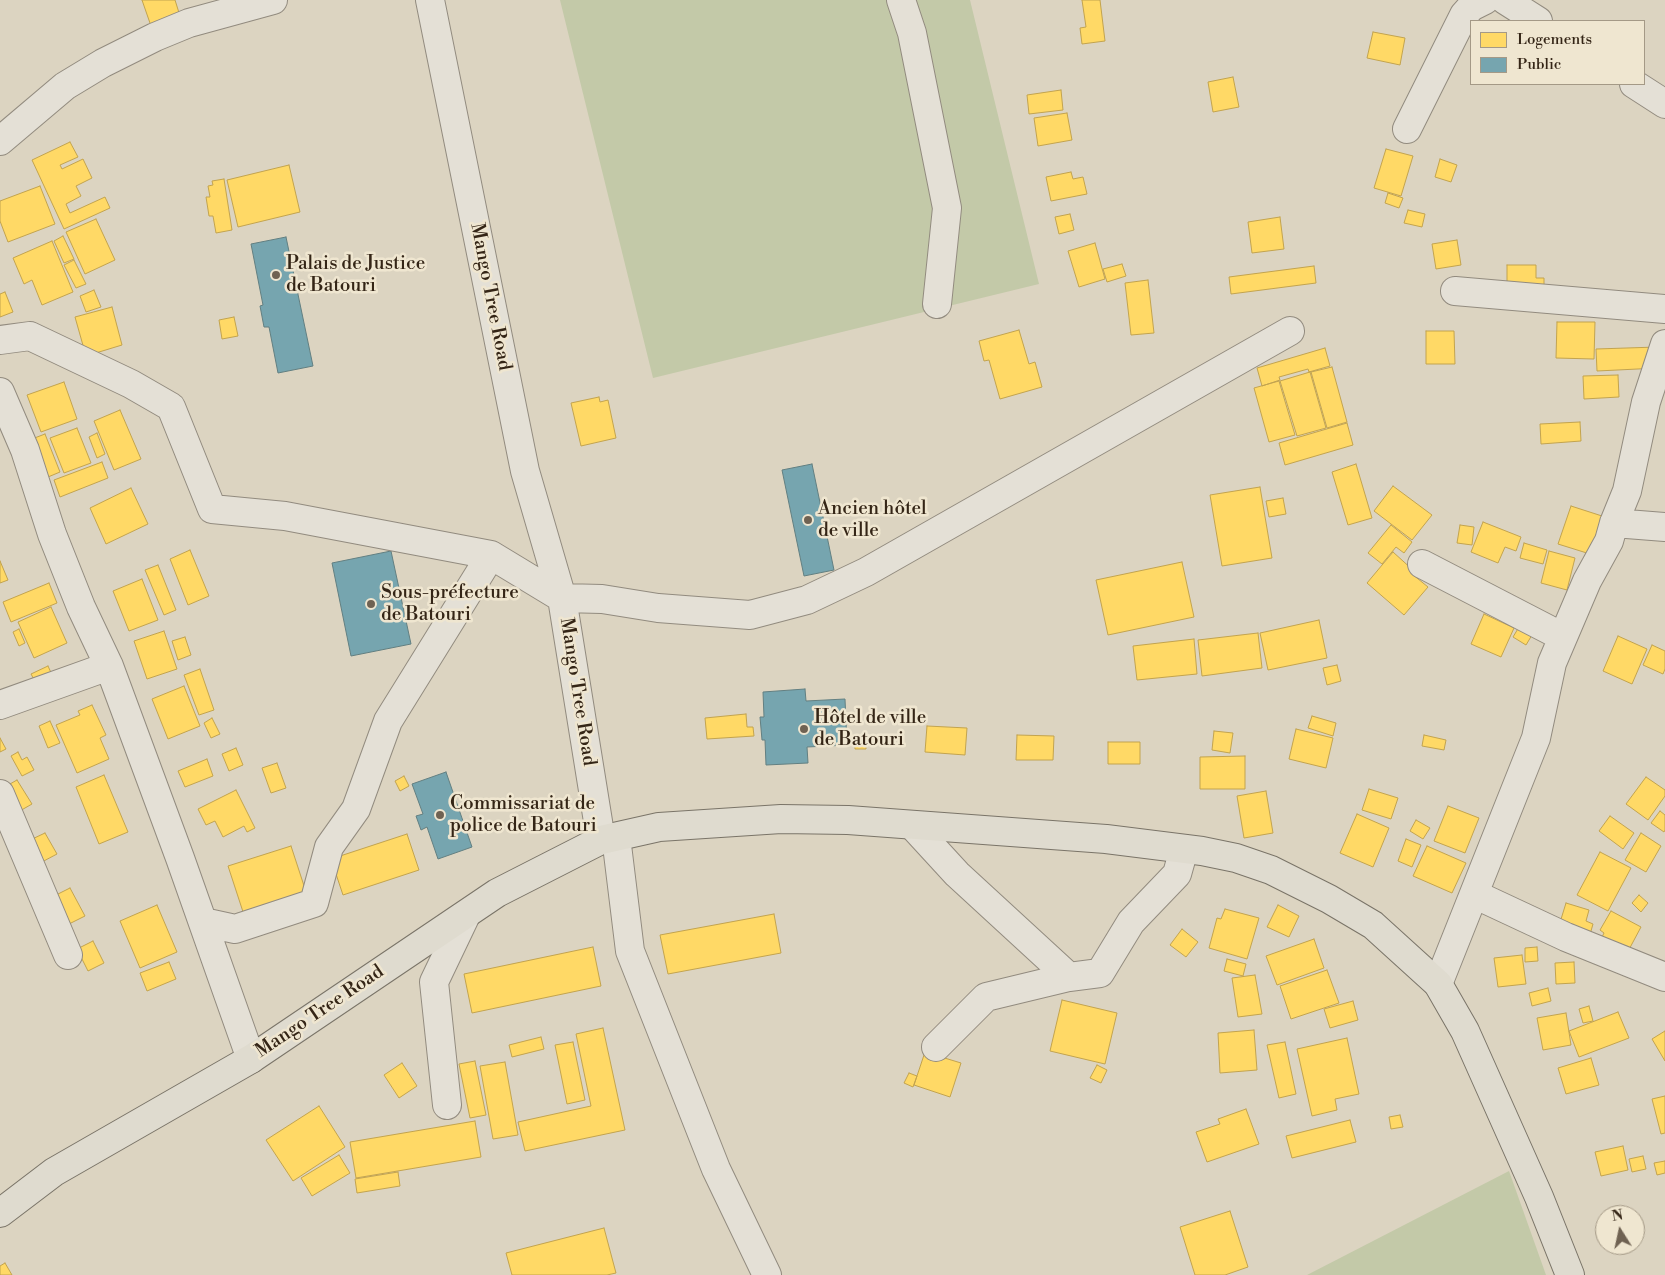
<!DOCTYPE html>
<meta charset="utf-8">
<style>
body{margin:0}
#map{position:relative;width:1665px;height:1275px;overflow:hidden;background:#dcd4c1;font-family:"Libre Bodoni",serif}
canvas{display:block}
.legend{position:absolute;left:1470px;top:20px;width:175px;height:65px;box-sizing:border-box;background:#efe6d0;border:1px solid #a49986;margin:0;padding:6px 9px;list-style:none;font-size:15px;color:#342516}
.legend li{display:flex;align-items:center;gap:10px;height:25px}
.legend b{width:25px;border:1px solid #a49986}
.north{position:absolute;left:1595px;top:1205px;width:50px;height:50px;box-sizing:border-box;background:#efe6d0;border:1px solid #a49986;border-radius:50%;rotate:350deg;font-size:14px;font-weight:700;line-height:20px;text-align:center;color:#342516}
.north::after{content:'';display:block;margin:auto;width:18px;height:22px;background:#6f6252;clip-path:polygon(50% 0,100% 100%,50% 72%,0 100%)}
</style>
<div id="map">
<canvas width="1665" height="1275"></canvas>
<ul class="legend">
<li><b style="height:14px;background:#ffd966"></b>Logements</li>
<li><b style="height:14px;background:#76a5af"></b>Public</li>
</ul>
<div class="north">N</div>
</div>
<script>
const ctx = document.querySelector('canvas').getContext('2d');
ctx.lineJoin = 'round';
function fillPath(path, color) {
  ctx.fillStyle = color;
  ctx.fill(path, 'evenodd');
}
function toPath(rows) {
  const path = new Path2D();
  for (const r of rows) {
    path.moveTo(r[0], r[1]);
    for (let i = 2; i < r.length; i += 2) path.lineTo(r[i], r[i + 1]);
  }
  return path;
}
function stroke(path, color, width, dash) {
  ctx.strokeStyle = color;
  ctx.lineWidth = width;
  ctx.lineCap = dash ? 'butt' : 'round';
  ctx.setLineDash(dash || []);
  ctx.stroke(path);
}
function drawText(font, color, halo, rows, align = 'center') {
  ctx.font = font + ' "Libre Bodoni",serif';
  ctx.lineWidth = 5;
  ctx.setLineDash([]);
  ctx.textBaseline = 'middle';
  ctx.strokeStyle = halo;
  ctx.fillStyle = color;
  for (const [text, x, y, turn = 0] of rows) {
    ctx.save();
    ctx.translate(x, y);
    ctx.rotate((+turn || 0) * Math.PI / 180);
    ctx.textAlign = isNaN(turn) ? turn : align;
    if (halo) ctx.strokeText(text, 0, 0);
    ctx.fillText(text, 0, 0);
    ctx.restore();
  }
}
fillPath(toPath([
 [560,0,970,0,1039,284,653,378],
 [1509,1171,1546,1275,1307,1275]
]), '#c3c9a8');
const homes = toPath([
 [142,0,175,0,180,16,151,26,142,0],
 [1082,0,1100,0,1105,41,1082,44,1080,28,1086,27,1082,0],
 [1373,32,1405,38,1400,65,1367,58,1373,32],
 [1233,77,1239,107,1213,112,1208,82,1233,77],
 [1061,90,1063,110,1029,114,1027,95,1061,90],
 [1067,113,1072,140,1038,146,1034,118,1067,113],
 [70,142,78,157,60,165,62,169,83,159,92,178,76,186,81,196,66,204,70,213,105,197,110,208,64,229,32,160,70,142],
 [1386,149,1413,156,1401,196,1374,188,1386,149],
 [1440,159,1457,165,1451,182,1435,177,1440,159],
 [289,165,300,212,238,227,227,180,289,165],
 [1071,172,1073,179,1083,177,1087,194,1051,201,1046,177,1071,172],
 [224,179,232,230,216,233,213,216,209,216,206,197,210,197,208,186,213,185,212,181,224,179],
 [40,186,55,224,8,242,0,221,0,201,40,186],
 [1388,193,1403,198,1399,208,1385,203,1388,193],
 [1408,210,1425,214,1422,227,1404,223,1408,210],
 [1070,214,1074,230,1059,234,1055,217,1070,214],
 [1280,217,1284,249,1252,253,1248,222,1280,217],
 [96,219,115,260,85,274,66,232,96,219],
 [63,236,74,259,64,263,54,241,63,236],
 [1457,240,1461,265,1436,269,1432,244,1457,240],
 [52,241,73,292,42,305,32,280,24,284,13,258,52,241],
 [1095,243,1105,279,1079,287,1068,251,1095,243],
 [74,260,86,284,76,288,64,265,74,260],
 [1122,264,1126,276,1107,282,1103,269,1122,264],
 [1507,265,1536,265,1536,278,1544,278,1544,291,1507,286,1507,265],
 [1314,266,1316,283,1231,294,1229,277,1314,266],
 [1148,280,1154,333,1131,335,1125,283,1148,280],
 [94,290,101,307,86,312,80,296,94,290],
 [5,292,13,312,0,317,0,294,5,292],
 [112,307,122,345,86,356,75,317,112,307],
 [234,317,238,336,222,339,219,320,234,317],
 [1557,322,1595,322,1594,359,1556,358,1557,322],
 [1019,330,1029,364,1035,362,1042,387,1000,399,989,360,984,361,979,341,1019,330],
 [1426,331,1454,331,1455,364,1426,364,1426,331],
 [1657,347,1658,368,1597,371,1596,349,1657,347],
 [1325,348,1330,366,1309,372,1308,369,1279,377,1280,380,1262,386,1257,368,1325,348],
 [1332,367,1347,422,1327,428,1311,372,1332,367],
 [1310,372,1326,428,1297,436,1280,381,1310,372],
 [1618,375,1619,397,1584,399,1583,376,1618,375],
 [1279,381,1295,435,1269,442,1254,388,1279,381],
 [64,382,77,419,41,432,27,395,64,382],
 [599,397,600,402,608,400,616,438,581,446,571,403,599,397],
 [120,410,141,459,114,470,94,421,120,410],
 [1580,422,1581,441,1541,444,1540,424,1580,422],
 [1347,423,1353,445,1285,465,1279,443,1347,423],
 [77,428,91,463,64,473,50,438,77,428],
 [97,433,105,454,97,458,89,437,97,433],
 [45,434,60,472,48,477,32,439,45,434],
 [102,462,108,478,60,497,54,480,102,462],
 [1356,464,1372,518,1348,525,1332,472,1356,464],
 [1393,486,1432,515,1412,540,1374,511,1393,486],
 [1260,487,1272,558,1222,566,1210,495,1260,487],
 [131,488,148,524,106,544,90,508,131,488],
 [1283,498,1286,514,1269,517,1266,501,1283,498],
 [1571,506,1602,516,1590,554,1558,544,1571,506],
 [1483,522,1521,537,1516,551,1505,547,1498,563,1471,552,1483,522],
 [1391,525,1412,542,1404,553,1396,547,1382,564,1368,553,1391,525],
 [1460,525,1474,527,1472,545,1457,543,1460,525],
 [1524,543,1547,550,1543,564,1520,558,1524,543],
 [190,550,209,596,188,605,170,559,190,550],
 [1549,551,1575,558,1567,590,1541,583,1549,551],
 [1393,552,1414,571,1412,574,1428,587,1404,615,1367,583,1393,552],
 [0,561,8,580,0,583,0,561],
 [1182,562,1194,617,1108,635,1096,580,1182,562],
 [158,565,176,610,164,615,145,570,158,565],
 [142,579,158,620,129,631,113,591,142,579],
 [49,583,57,603,11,622,3,602,49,583],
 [51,607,67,643,34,658,18,622,51,607],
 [1484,614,1514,628,1501,657,1471,644,1484,614],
 [1319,620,1327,658,1268,670,1260,633,1319,620],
 [1519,627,1532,635,1526,645,1513,637,1519,627],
 [19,629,25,643,19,646,13,632,19,629],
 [164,631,177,669,147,679,134,641,164,631],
 [1258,633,1262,668,1202,676,1198,640,1258,633],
 [1618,636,1647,649,1632,684,1603,671,1618,636],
 [185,637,191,655,178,660,172,641,185,637],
 [1194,639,1197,674,1137,680,1133,646,1194,639],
 [1652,645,1665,651,1665,669,1663,674,1643,665,1652,645],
 [1337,665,1341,681,1327,685,1323,668,1337,665],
 [48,666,53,677,37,685,31,674,48,666],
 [200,669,214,710,199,715,184,675,200,669],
 [184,686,200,726,168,739,152,699,184,686],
 [92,705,106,735,100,738,109,759,77,773,56,725,80,715,78,711,92,705],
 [746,714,747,727,753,727,754,736,707,739,705,718,746,714],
 [1312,716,1336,723,1333,736,1308,728,1312,716],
 [212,718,220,734,211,738,204,723,212,718],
 [50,721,60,743,48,748,39,726,50,721],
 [927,726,967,728,965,755,925,752,927,726],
 [1296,729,1333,738,1326,768,1289,759,1296,729],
 [1214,731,1233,733,1230,753,1212,750,1214,731],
 [854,735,866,735,866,749,855,749,854,735],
 [1017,735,1054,736,1053,760,1016,760,1017,735],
 [1424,735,1446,740,1444,750,1422,746,1424,735],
 [0,738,6,749,0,752,0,738],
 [1108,742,1140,742,1140,764,1108,764,1108,742],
 [236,748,243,765,229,771,222,754,236,748],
 [18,752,22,760,27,757,34,770,22,776,11,756,18,752],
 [1245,756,1245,789,1200,789,1200,757,1245,756],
 [207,759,213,776,185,787,178,771,207,759],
 [277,763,286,788,271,793,262,768,277,763],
 [104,775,128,832,99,844,76,787,104,775],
 [404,776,409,786,400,791,395,781,404,776],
 [1646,777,1665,790,1665,796,1648,820,1626,804,1646,777],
 [17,780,32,804,18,812,3,788,17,780],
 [1369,789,1398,798,1391,819,1362,810,1369,789],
 [236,790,255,828,247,832,244,826,223,837,215,821,206,825,198,809,236,790],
 [1266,791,1273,833,1244,838,1237,796,1266,791],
 [1448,806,1479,818,1465,853,1434,841,1448,806],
 [1660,811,1665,815,1665,830,1664,832,1651,823,1660,811],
 [1357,814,1389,828,1373,867,1340,853,1357,814],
 [1610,816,1634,833,1623,849,1599,831,1610,816],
 [1416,820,1430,828,1423,839,1410,831,1416,820],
 [45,833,57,854,40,863,28,841,45,833],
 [1641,833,1661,846,1646,872,1625,860,1641,833],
 [407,834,419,870,343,895,331,859,407,834],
 [1406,839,1421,845,1412,867,1398,861,1406,839],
 [291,846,309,901,246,921,228,866,291,846],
 [1427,846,1466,863,1452,893,1413,876,1427,846],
 [1600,852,1631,868,1608,911,1577,895,1600,852],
 [70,888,85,916,69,924,54,896,70,888],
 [1639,895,1648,903,1641,912,1632,903,1639,895],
 [1566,903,1589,910,1586,921,1593,924,1589,938,1558,929,1566,903],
 [157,905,177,952,140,968,120,921,157,905],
 [1278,905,1299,916,1289,937,1267,927,1278,905],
 [1225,909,1259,918,1247,959,1209,948,1217,918,1221,919,1225,909],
 [1611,911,1641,927,1625,957,1599,943,1604,933,1600,930,1611,911],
 [774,914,781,953,668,974,660,935,774,914],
 [1182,929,1198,942,1186,957,1170,945,1182,929],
 [1314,939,1324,968,1277,985,1266,956,1314,939],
 [93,941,104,963,88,971,77,949,93,941],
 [593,947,601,986,472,1013,464,974,593,947],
 [1537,947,1538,961,1525,962,1525,948,1537,947],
 [1522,955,1526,984,1498,987,1494,958,1522,955],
 [1227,959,1246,964,1243,976,1224,971,1227,959],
 [169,962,176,979,147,991,140,973,169,962],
 [1574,962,1575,983,1556,984,1555,963,1574,962],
 [1327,970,1339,1003,1291,1019,1280,986,1327,970],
 [1255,975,1262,1014,1238,1017,1232,978,1255,975],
 [1548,988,1551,1001,1532,1006,1529,993,1548,988],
 [1062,1000,1117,1013,1105,1064,1050,1051,1062,1000],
 [1353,1001,1358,1020,1330,1028,1324,1009,1353,1001],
 [1589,1006,1593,1021,1583,1023,1579,1009,1589,1006],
 [1618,1012,1629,1038,1579,1057,1569,1031,1618,1012],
 [1566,1013,1571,1045,1543,1050,1537,1018,1566,1013],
 [603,1028,625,1130,525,1151,518,1122,591,1106,576,1034,603,1028],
 [1254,1030,1257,1070,1220,1073,1218,1033,1254,1030],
 [1665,1031,1665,1061,1652,1039,1665,1031],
 [541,1037,544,1049,512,1057,509,1045,541,1037],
 [1347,1038,1359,1094,1335,1099,1337,1110,1312,1116,1297,1049,1347,1038],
 [573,1042,585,1100,567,1104,555,1045,573,1042],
 [1285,1042,1296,1094,1279,1098,1267,1045,1285,1042],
 [925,1052,961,1063,950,1097,914,1085,925,1052],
 [1591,1058,1599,1085,1566,1094,1558,1068,1591,1058],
 [475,1061,486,1115,470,1118,459,1064,475,1061],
 [505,1062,518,1135,493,1139,480,1066,505,1062],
 [402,1063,417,1086,399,1098,384,1075,402,1063],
 [1097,1065,1107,1070,1101,1083,1090,1078,1097,1065],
 [909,1073,917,1076,913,1087,904,1083,909,1073],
 [1665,1096,1665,1133,1661,1134,1652,1099,1665,1096],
 [319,1106,345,1147,293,1181,266,1140,319,1106],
 [1246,1109,1259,1144,1207,1162,1196,1132,1220,1124,1218,1119,1246,1109],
 [1400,1115,1403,1127,1391,1129,1389,1117,1400,1115],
 [1350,1120,1356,1142,1292,1158,1286,1136,1350,1120],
 [475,1121,481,1157,356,1178,350,1142,475,1121],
 [1623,1146,1628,1170,1601,1176,1595,1152,1623,1146],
 [339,1155,350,1173,312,1196,301,1178,339,1155],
 [1643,1156,1646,1169,1632,1172,1629,1159,1643,1156],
 [1665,1161,1665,1173,1657,1175,1654,1163,1665,1161],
 [398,1172,400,1186,357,1193,355,1179,398,1172],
 [1230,1211,1248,1267,1225,1275,1195,1275,1180,1227,1230,1211],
 [604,1228,616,1273,607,1275,512,1275,506,1253,604,1228],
 [5,1263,12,1275,0,1275,0,1266,5,1263]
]);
fillPath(homes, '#ffd966');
stroke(homes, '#c2a34e', 1);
const public = toPath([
 [286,237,313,366,278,373,269,327,264,327,260,306,263,305,251,244,286,237],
 [812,464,834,570,804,576,782,470,812,464],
 [391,551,411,644,351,656,332,563,391,551],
 [805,689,806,701,845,699,847,745,807,747,808,763,766,765,765,740,762,740,760,717,764,717,763,692,805,689],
 [446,772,472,847,438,859,427,827,421,830,416,816,423,814,412,784,446,772]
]);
fillPath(public, '#76a5af');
stroke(public, '#627f81', 1);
const minor = toPath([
 [430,0,525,471,562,598,601,840],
 [901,0,912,33,947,208,937,304],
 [1505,0,1538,21],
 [1634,84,1665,104],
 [1407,129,1464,15,1471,7,1485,0],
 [0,141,65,86,103,63,155,37,189,23,273,0],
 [1455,291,1665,309],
 [0,340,30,336,131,384,171,407,212,509,285,516,491,555,562,598,602,599,658,608,750,615,807,600,866,572,1290,331],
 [0,392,25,450,52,534,81,607,109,666,180,858,251,1059],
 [1614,523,1665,527],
 [1422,564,1563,637],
 [0,705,109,666],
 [0,794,68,955],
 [912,825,957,874,1069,977,1100,973,1131,922,1177,874,1184,849],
 [616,837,630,951,716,1169,767,1275],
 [1474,894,1566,937,1665,977],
 [203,922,235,929,314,903,329,847,356,809,388,721,491,555],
 [1438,984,1536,738,1552,663,1587,581,1609,541,1614,523,1627,491,1646,402,1665,344],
 [936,1047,986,997,1069,977],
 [447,1105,434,982,466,915]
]);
const major = toPath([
 [0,1213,54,1172,251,1059,497,893,601,840,659,827,781,819,848,820,1106,839,1202,851,1236,858,1271,870,1329,899,1373,925,1438,984,1465,1031,1539,1197,1570,1275]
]);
stroke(minor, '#928b7f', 30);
stroke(major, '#7a7468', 30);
stroke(minor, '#e4e0d6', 28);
stroke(major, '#dfdbcf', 28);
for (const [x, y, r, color] of [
 [276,275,5,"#6f6252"],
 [808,520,5,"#6f6252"],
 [371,604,5,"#6f6252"],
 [804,729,5,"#6f6252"],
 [440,815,5,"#6f6252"]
]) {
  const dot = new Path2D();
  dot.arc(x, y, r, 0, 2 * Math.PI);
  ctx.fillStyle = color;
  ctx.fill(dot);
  stroke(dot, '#efe6d0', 2);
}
drawText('19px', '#342516', '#efe6d0', [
 ["Palais de Justice",286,264],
 ["de Batouri",286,286],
 ["Ancien hôtel",818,509],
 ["de ville",818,531],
 ["Sous-préfecture",381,593],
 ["de Batouri",381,615],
 ["Hôtel de ville",814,718],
 ["de Batouri",814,740],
 ["Commissariat de",450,804],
 ["police de Batouri",450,826]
], 'left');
drawText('19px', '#342516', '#efe6d0', [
 ["Mango Tree Road",490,297,79],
 ["Mango Tree Road",577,692,81],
 ["Mango Tree Road",320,1012,-34]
]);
</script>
